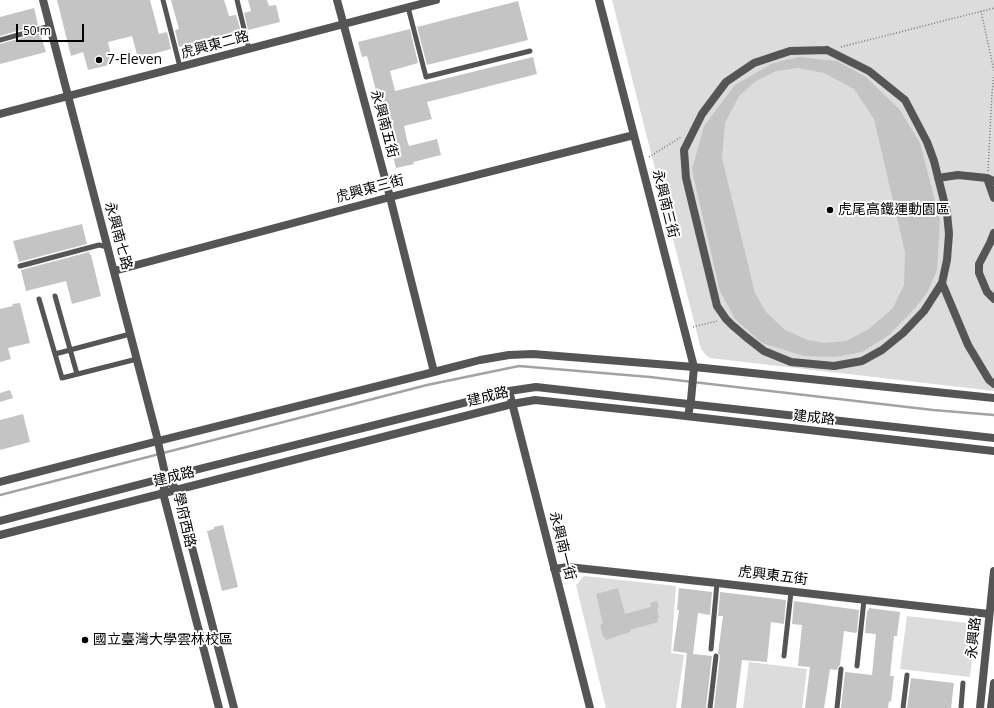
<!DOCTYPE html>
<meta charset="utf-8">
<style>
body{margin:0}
#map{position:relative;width:994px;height:708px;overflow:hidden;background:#fff;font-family:"Open Sans",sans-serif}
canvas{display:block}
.scale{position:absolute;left:16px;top:24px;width:68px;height:18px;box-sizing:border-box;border:2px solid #000;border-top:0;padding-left:5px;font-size:12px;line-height:14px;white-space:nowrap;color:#000;-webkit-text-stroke:3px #fff;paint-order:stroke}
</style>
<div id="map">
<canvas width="994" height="708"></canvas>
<div class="scale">50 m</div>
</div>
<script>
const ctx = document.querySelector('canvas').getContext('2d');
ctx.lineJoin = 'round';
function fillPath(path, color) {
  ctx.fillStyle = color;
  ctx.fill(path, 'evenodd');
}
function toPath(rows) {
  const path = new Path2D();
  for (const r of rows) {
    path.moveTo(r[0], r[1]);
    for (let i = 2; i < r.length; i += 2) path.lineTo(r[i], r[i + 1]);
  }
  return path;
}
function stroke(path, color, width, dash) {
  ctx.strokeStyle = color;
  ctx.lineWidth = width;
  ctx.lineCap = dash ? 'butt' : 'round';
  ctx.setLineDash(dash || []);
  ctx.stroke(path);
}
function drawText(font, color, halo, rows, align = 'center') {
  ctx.font = font + ' "Open Sans","Noto Sans TC",sans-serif';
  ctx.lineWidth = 4;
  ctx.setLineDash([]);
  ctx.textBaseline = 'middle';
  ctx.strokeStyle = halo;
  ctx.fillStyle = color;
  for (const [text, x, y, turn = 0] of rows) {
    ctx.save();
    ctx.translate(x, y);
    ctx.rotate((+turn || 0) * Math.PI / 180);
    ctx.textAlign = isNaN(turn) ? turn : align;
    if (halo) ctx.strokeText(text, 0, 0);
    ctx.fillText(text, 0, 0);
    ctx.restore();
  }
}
fillPath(toPath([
 [612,0,994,0,994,391,710,358,707,356,701,349,700,345],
 [584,576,676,586,671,653,684,655,676,708,606,708,576,585],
 [907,616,976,624,970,677,900,669],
 [749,662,807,669,802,708,743,708]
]), '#dcdcdc');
stroke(toPath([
 [0,495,427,385,519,366,650,377,933,410,994,415]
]), '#a3a3a3', 2.5);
fillPath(toPath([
 [57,0,150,0,159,34,167,32,171,49,138,58,132,36,108,42,113,64,88,70,83,52,71,56],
 [171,0,224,0,229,16,236,15,241,31,179,47,175,30,179,29],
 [248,0,267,0,269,6,276,5,280,22,248,30,244,13,251,11],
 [518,1,528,40,427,65,417,27,421,26],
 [34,8,38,25,0,36,0,17],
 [410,29,418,63,390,71,395,91,533,57,537,74,427,102,432,119,404,126,407,140,409,146,437,139,441,155,413,162,414,164,396,168,367,56,362,57,358,42],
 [40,33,46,52,0,64,0,44],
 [799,57,837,61,866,77,900,110,920,143,940,220,937,270,927,293,915,308,889,335,862,352,836,357,804,356,762,343,735,319,720,291,692,170,704,126,735,85,773,63],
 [798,68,824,73,854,89,874,119,905,252,904,285,893,308,869,329,852,338,846,341,825,343,808,340,785,330,766,312,755,293,722,158,725,123,739,96,756,81,776,71],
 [82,224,87,244,19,262,13,241],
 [89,252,90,255,91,255,101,296,72,304,66,281,26,291,21,270],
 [20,303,30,343,8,348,11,359,0,362,0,309,13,306,12,304],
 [10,390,13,398,0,402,0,393],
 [23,414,30,442,0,450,0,420],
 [223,525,238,587,222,591,207,531,214,529,214,527],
 [618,588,625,614,651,607,650,603,657,601,659,607,657,608,659,618,657,619,658,622,630,630,630,632,606,640,605,637,603,637,600,625,603,624,596,594],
 [679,588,712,592,710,615,698,613,693,654,712,656,706,708,681,708,687,653,673,651,679,610,677,610],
 [720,592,786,600,784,624,771,622,767,662,742,660,736,708,714,708,720,656,718,653,723,616,718,616],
 [794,601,859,610,857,632,856,633,844,631,840,665,838,667,837,670,830,669,824,708,805,708,810,667,798,666,802,625,792,624],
 [869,608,900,612,897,636,894,636,890,676,894,676,891,702,889,701,888,708,841,708,845,672,872,675,876,634,865,633,867,611,868,611],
 [911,678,954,683,951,708,907,708]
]), '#c4c4c4');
stroke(toPath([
 [981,11,994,71],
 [841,47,994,8],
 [649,157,681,137],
 [988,171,992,93,994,75],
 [693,327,717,321]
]), '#777', 1.5, [1, 2]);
stroke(toPath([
 [163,0,180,67],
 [237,0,249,49],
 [408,7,426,77,530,51],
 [0,40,50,26],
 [20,266,99,245,108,247],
 [55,296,77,374],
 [39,299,62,378,137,359],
 [55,354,130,334],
 [711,649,717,583],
 [784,656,791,592],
 [857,666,864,600],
 [710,708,716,656],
 [837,708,841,669],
 [903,708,907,675],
 [961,708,963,683]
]), '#555', 5);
stroke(toPath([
 [827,50,869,71,905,100,927,142,934,161,947,213,949,234,947,260,942,283,924,311,903,333,882,350,862,361,834,366,791,362,764,351,746,337,732,325,726,319,717,306,686,178,684,150,702,114,726,82,754,63,790,51,827,50],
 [938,178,958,175,987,178,994,181],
 [987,178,994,198],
 [994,233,990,243,979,264,979,273,987,292,994,299],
 [942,283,968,345,989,380,994,384]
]), '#555', 8);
stroke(toPath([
 [43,0,156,433,166,478,163,493,219,708],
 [337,0,390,197,434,372],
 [599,0,694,367,691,400,688,416],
 [0,114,436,0],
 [114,271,398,195,634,135],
 [509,391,590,708],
 [166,478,177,490,234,708],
 [0,482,158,441,434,372,480,360,509,355,533,354,694,367,994,398],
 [554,569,568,567,717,583,989,614],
 [980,708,994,571],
 [991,708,994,683]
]), '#555', 8);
stroke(toPath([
 [0,521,187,472,487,397,509,391,536,387,994,438],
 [0,535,512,404,535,400,668,414,994,451]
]), '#555', 8);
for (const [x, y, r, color] of [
 [99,60,4,"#000"],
 [830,210,4,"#000"],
 [85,640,4,"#000"]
]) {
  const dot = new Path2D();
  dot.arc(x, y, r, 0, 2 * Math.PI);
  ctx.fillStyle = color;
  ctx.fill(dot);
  stroke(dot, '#fff', 1.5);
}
drawText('14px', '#000', '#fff', [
 ["虎興東二路",215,45,-15],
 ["永興南五街",384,124,75],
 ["虎興東三街",370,189,-15],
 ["永興南三街",665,204,76],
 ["永興南七路",118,236,75],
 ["建成路",488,397,-14],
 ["建成路",814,418,6],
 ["建成路",174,477,-14],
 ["學府西路",184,520,77],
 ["永興南一街",562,546,76],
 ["虎興東五街",773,576,7],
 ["永興路",974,638,-84]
]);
drawText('14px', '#000', '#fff', [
 ["7-Eleven",107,60],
 ["虎尾高鐵運動園區",838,210],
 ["國立臺灣大學雲林校區",93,640]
], 'left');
</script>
